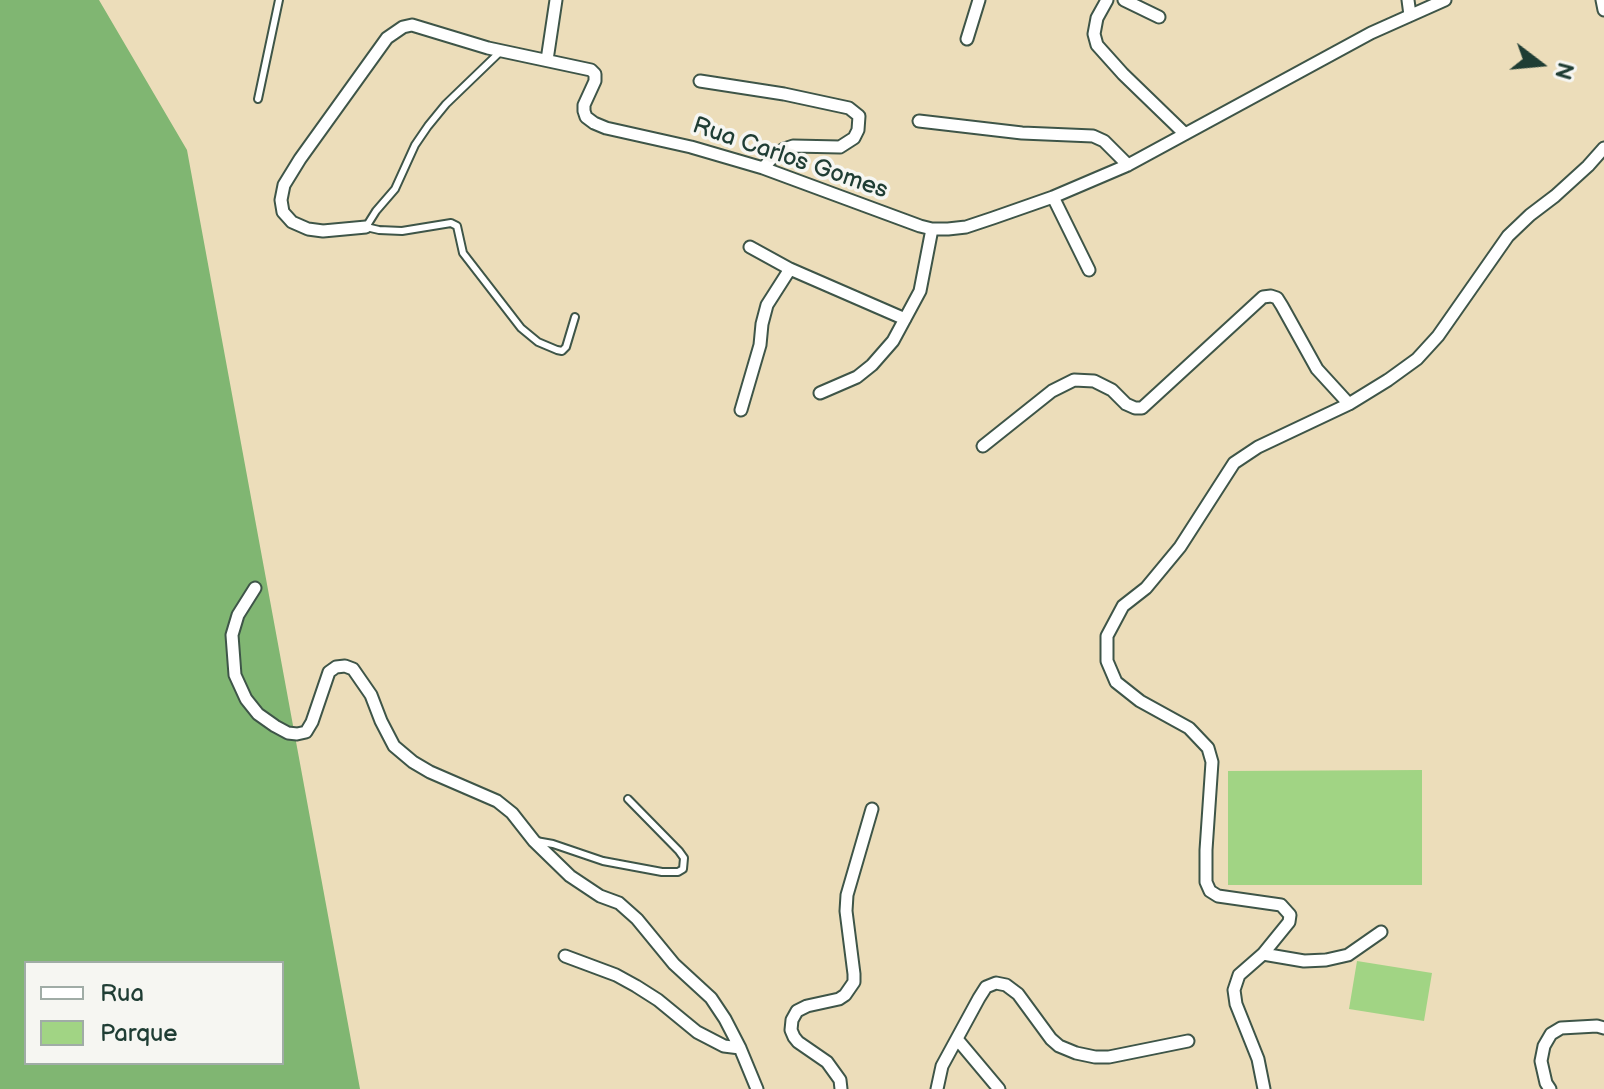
<!DOCTYPE html>
<style>
body{margin:0}
#map{position:relative;width:1604px;height:1089px;overflow:hidden;background:#ecddba;font-family:"Balsamiq Sans",sans-serif}
canvas{display:block}
.legend{position:absolute;left:24px;top:961px;width:260px;height:104px;box-sizing:border-box;background:#f6f6f2;border:2px solid #a0aca6;margin:0;padding:10px 14px;list-style:none;font-size:24px;color:#1f3d34}
.legend li{display:flex;align-items:center;gap:16px;height:40px}
.legend b{width:40px;border:2px solid #a0aca6}
.north{position:absolute;left:1500px;top:24px;width:80px;height:80px;-webkit-text-stroke:6px #f6f6f2;paint-order:stroke;rotate:106deg;font-size:22px;font-weight:700;line-height:32px;text-align:center;color:#1f3d34}
.north::after{content:'';display:block;margin:auto;width:28px;height:36px;background:#1f3d34;clip-path:polygon(50% 0,100% 100%,50% 72%,0 100%)}
</style>
<div id="map">
<canvas width="1604" height="1089"></canvas>
<ul class="legend">
<li><b style="height:10px;background:#fff"></b>Rua</li>
<li><b style="height:22px;background:#a1d484"></b>Parque</li>
</ul>
<div class="north">N</div>
</div>
<script>
const ctx = document.querySelector('canvas').getContext('2d');
ctx.lineJoin = 'round';
function fillPath(path, color) {
  ctx.fillStyle = color;
  ctx.fill(path, 'evenodd');
}
function toPath(rows) {
  const path = new Path2D();
  for (const r of rows) {
    path.moveTo(r[0], r[1]);
    for (let i = 2; i < r.length; i += 2) path.lineTo(r[i], r[i + 1]);
  }
  return path;
}
function stroke(path, color, width, dash) {
  ctx.strokeStyle = color;
  ctx.lineWidth = width;
  ctx.lineCap = dash ? 'butt' : 'round';
  ctx.setLineDash(dash || []);
  ctx.stroke(path);
}
function drawText(font, color, halo, rows, align = 'center') {
  ctx.font = font + ' "Balsamiq Sans",sans-serif';
  ctx.lineWidth = 7;
  ctx.setLineDash([]);
  ctx.textBaseline = 'middle';
  ctx.strokeStyle = halo;
  ctx.fillStyle = color;
  for (const [text, x, y, turn = 0] of rows) {
    ctx.save();
    ctx.translate(x, y);
    ctx.rotate((+turn || 0) * Math.PI / 180);
    ctx.textAlign = isNaN(turn) ? turn : align;
    if (halo) ctx.strokeText(text, 0, 0);
    ctx.fillText(text, 0, 0);
    ctx.restore();
  }
}
fillPath(toPath([
 [1422,770,1422,885,1228,885,1228,771],
 [1357,961,1432,973,1424,1021,1349,1009]
]), '#a1d484');
fillPath(toPath([
 [0,0,99,0,187,150,360,1089,0,1089],
 [26,963,282,963,282,1063,26,1063]
]), '#80b672');
const service = toPath([
 [501,51,446,104,428,126,415,145,395,189,376,211,366,227,379,230,402,231,451,223,457,226,463,253,521,328,538,342,557,350,562,351,566,347,575,317],
 [258,99,279,0],
 [536,841,553,844,603,861,662,872,678,872,683,869,684,858,679,851,628,799]
]);
const minor = toPath([
 [1107,0,1097,18,1094,34,1097,45,1123,74,1185,134],
 [1124,0,1159,17],
 [1408,0,1410,15],
 [1602,0,1604,10],
 [967,39,979,0],
 [547,60,556,0],
 [700,81,784,94,849,108,859,116,858,130,854,138,840,147,793,146,784,149,776,154,763,168],
 [919,121,1022,133,1093,136,1104,141,1128,165],
 [1053,197,1089,270],
 [366,227,323,231,308,229,292,222,283,212,281,200,284,185,300,159,387,38,403,27,412,25,488,48,591,70,595,74,595,81,584,105,584,111,586,117,594,123,606,128,691,147,763,168,920,226,932,229,948,229,966,227,993,218,1053,197,1128,165,1371,33,1445,0],
 [750,247,790,269,905,319],
 [820,393,857,377,872,365,893,341,920,291,932,229],
 [741,410,760,345,762,324,767,305,790,269],
 [983,446,1052,391,1074,380,1094,381,1112,390,1126,404,1135,408,1142,408,1263,297,1271,296,1277,298,1282,306,1317,369,1349,404],
 [255,588,238,615,232,635,235,675,246,699,258,714,275,726,288,733,297,734,306,732,312,722,329,672,336,667,345,666,353,669,371,695,381,721,394,746,413,762,430,772,497,801,512,813,534,841,570,876,600,896,619,903,637,919,674,964,711,998,725,1019,740,1048,757,1089],
 [1263,954,1304,961,1326,960,1348,955,1381,932],
 [565,956,616,975,636,986,658,1000,697,1032,724,1046,740,1048],
 [957,1039,999,1089],
 [841,1089,840,1080,827,1062,798,1042,794,1037,791,1030,792,1020,797,1011,807,1006,839,999,845,995,854,982,854,974,846,911,847,895,872,809],
 [937,1089,942,1066,979,998,986,987,996,983,1006,985,1018,994,1051,1039,1059,1046,1076,1053,1095,1057,1109,1057,1188,1041],
 [1264,1089,1258,1059,1236,1004,1234,990,1239,975,1263,954,1289,922,1290,915,1281,905,1218,896,1210,891,1206,882,1206,850,1212,762,1208,748,1189,728,1140,701,1116,682,1107,661,1107,636,1123,606,1146,588,1180,547,1234,463,1258,447,1349,404,1388,380,1417,359,1438,336,1508,236,1530,215,1555,196,1588,166,1604,148],
 [1550,1089,1546,1083,1541,1061,1544,1046,1551,1034,1561,1028,1597,1026,1604,1028]
]);
stroke(service, '#3e5548', 10);
stroke(minor, '#3e5548', 15);
stroke(service, '#fff', 6);
stroke(minor, '#fff', 11);
drawText('24px', '#1f3d34', '#f6f6f2', [
 ["Rua Carlos Gomes",790,159,19]
]);
</script>
